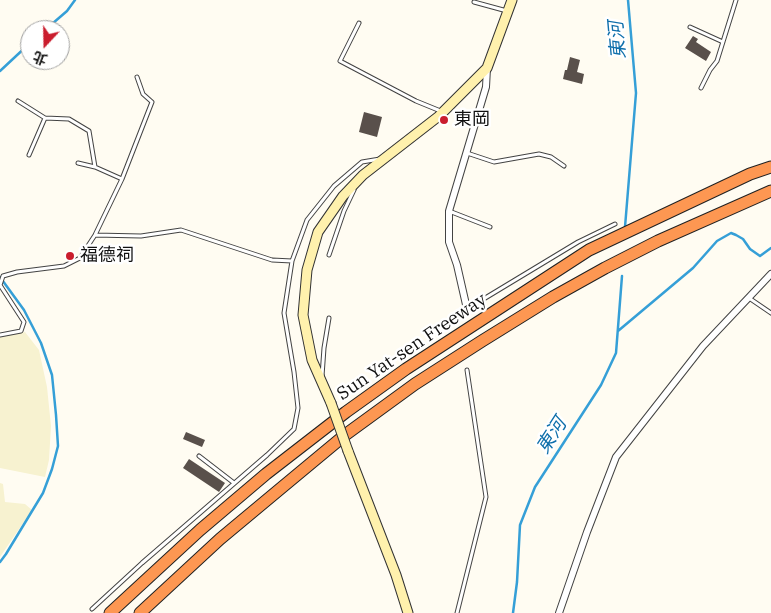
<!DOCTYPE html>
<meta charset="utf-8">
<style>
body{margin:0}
#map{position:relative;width:771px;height:613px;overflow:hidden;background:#fffcf2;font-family:"IBM Plex Serif","Noto Sans TC",serif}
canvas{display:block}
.north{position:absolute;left:20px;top:20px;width:50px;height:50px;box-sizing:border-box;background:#fff;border:1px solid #9f9f9f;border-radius:50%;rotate:201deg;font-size:14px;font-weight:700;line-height:20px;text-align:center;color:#101010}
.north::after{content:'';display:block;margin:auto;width:18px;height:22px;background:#ca1d2e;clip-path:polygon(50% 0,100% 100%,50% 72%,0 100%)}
</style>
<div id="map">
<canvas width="771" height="613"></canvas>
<div class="north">北</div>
</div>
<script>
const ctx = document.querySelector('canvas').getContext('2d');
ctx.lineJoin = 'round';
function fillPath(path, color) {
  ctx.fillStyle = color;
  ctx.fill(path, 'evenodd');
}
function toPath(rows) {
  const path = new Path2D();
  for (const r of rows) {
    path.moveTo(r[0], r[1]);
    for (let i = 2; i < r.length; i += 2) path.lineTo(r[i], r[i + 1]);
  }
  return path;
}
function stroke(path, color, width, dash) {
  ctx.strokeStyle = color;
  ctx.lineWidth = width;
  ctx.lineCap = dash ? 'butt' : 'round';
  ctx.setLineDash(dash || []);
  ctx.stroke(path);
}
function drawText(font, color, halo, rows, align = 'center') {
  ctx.font = font + ' "IBM Plex Serif","Noto Sans TC",serif';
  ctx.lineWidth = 5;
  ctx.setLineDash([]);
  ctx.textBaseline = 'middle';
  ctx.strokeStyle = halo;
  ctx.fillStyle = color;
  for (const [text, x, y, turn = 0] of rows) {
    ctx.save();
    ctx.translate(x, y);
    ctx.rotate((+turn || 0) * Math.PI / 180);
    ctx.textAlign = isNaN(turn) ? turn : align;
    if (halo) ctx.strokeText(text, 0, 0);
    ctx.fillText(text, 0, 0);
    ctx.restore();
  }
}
fillPath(toPath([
 [25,332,39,350,47,387,51,426,49,460,45,477,0,468,0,337],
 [0,483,3,484,5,502,25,504,32,510,0,557]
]), '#f7f2d0');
stroke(toPath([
 [45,30,67,11,75,0],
 [0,71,30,43],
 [625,227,636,93,628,0],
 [0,277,24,310,41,343,52,375,56,415,58,446,52,469,43,493,6,554,0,562],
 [618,331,693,268,717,241,731,233,736,235,743,239,750,249,760,256,771,248],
 [513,613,517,582,520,525,535,487,601,385,616,353,622,276]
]), '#359fd7', 2.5);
fillPath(toPath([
 [693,36,698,39,696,42,711,52,706,61,685,48],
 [570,57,580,60,577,72,584,74,582,84,563,79,565,70,567,70],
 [364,112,382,117,377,137,359,132],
 [186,432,205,440,202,447,183,439],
 [189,459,225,483,219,492,183,468]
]), '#59504b');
const lane = toPath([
 [474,2,507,11],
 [359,23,340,61,416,101,443,112],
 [690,27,723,42],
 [701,88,710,70,717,61,736,0],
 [18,101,45,118,69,119,89,131,95,167,122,179],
 [467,153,494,162,539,154,551,157,564,166],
 [29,155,45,118],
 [78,163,95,167],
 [449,211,490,227],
 [95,235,141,236,181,230,272,260,292,261],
 [329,255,344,211,354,190],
 [0,285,3,276,17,272,64,266,80,258,95,235,122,179,152,102,143,94,137,77],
 [0,285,24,322,21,331,0,335],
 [749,298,771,313],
 [467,309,578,242,615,224],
 [322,376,324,348,329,318],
 [199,456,234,483],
 [92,609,142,563,267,455,294,429,298,408,294,372,284,313,292,261,307,220,334,186,362,162,380,159],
 [457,613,486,497,467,370]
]);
const street = toPath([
 [467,309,457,265,449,242,449,211,486,87,487,68],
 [559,613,587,532,616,457,703,346,771,274]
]);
const secondary = toPath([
 [331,403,312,360,303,315,307,270,318,232,343,196,363,175,439,116,487,68,512,0],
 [348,451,396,575,408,613]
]);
const highway = toPath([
 [110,613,200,530,266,474,346,412,406,369,589,250,750,174,771,167],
 [140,613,220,539,280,489,345,435,415,384,482,341,553,297,605,268,658,241,771,191]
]);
stroke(lane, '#434343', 5);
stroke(street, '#434343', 8);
stroke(secondary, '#323232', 11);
stroke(highway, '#212121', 13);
stroke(lane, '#fff', 3);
stroke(street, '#fff', 6);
stroke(secondary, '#fff1ad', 9);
stroke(highway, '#fd9752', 11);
const secondaryBridge = toPath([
 [331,403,348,451]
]);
stroke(secondaryBridge, '#323232', 11, []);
stroke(secondaryBridge, '#fff1ad', 9);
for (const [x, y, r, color] of [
 [444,120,5,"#ca1d2e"],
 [70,256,5,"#ca1d2e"]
]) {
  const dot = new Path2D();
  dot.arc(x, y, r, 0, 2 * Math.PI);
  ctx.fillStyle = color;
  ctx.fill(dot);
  stroke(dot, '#fff', 2);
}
drawText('18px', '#101010', '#fff', [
 ["東岡",454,120],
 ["福德祠",80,256]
], 'left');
drawText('18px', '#101010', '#fff', [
 ["Sun Yat-sen Freeway",412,347,-34]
]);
drawText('italic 19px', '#0f6fab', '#fff', [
 ["東河",618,40,-95],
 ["東河",552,436,-57]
]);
</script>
